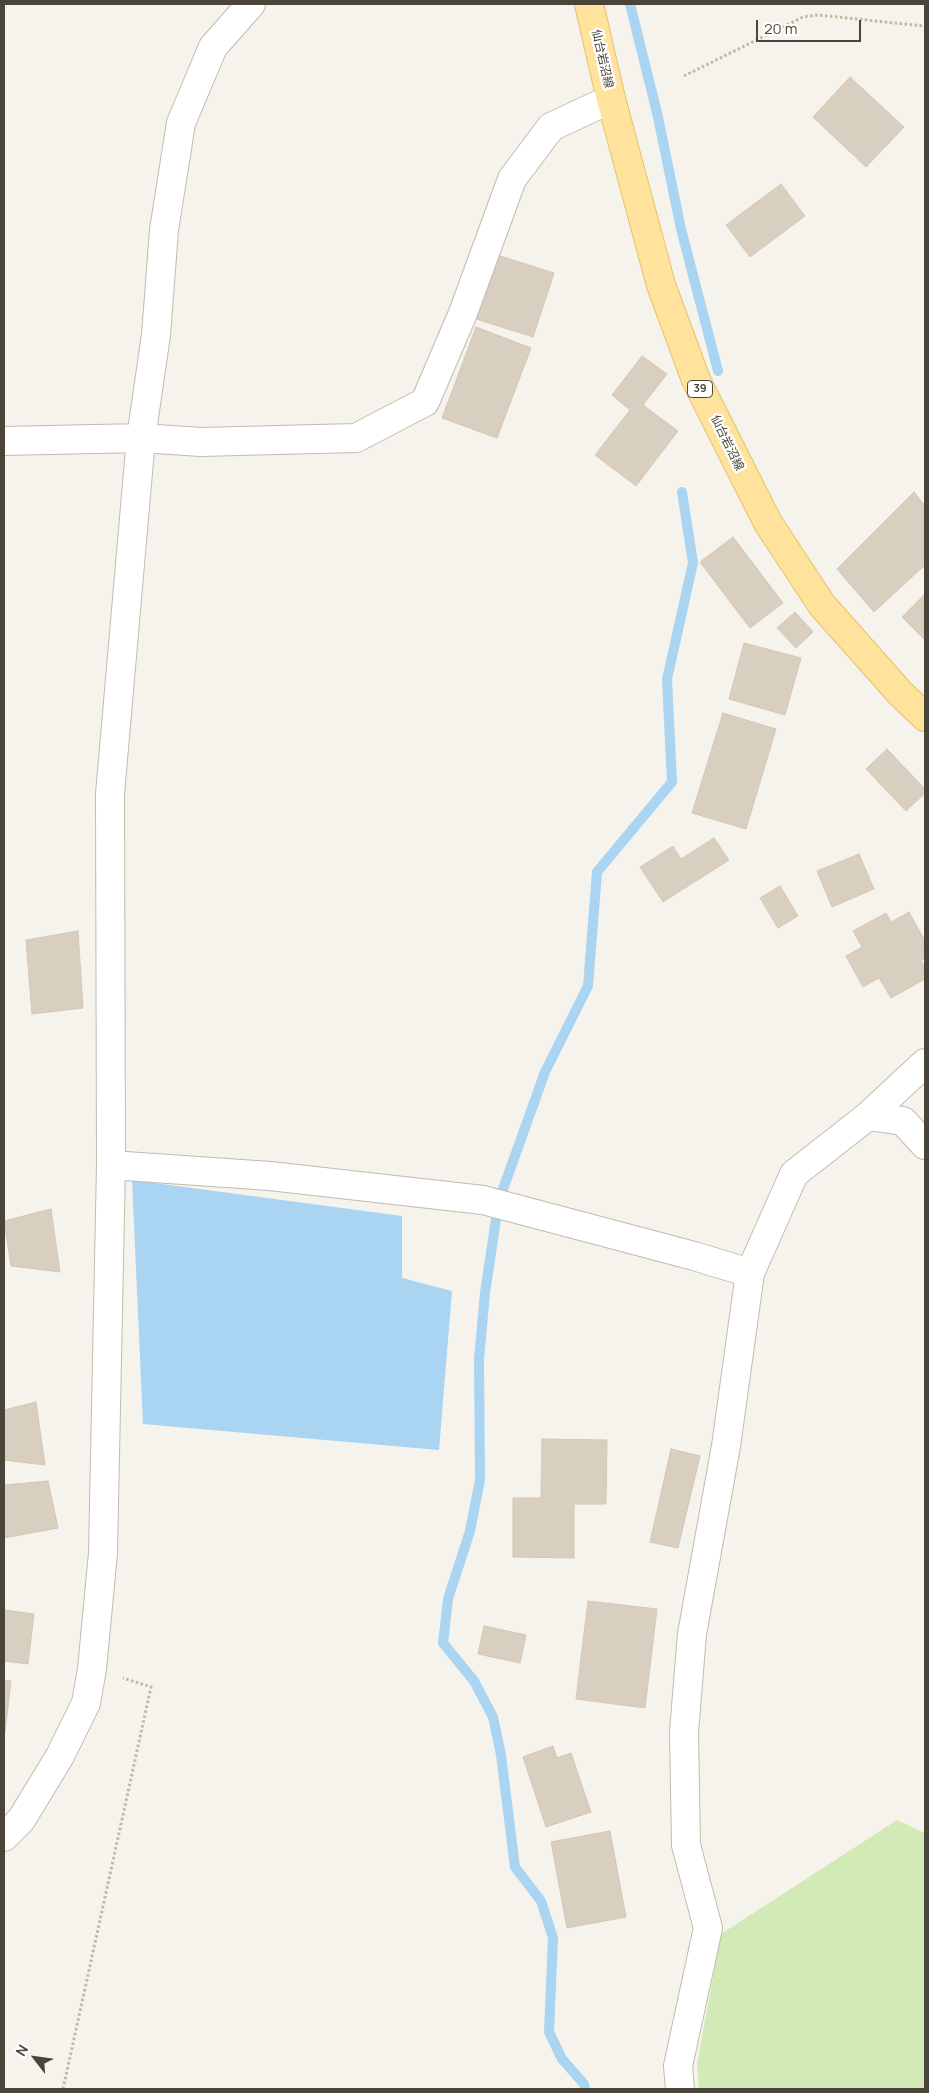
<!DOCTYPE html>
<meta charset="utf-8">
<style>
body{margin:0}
#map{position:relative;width:929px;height:2093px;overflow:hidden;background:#f6f3ec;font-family:Manrope,sans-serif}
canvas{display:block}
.frame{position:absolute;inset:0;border:5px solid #4b4439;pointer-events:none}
.north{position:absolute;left:10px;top:2033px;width:50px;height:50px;-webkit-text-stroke:4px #fff;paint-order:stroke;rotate:300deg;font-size:14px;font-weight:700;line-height:20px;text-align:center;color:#4b4439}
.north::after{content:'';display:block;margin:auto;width:18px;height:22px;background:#4b4439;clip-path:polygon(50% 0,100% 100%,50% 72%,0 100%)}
.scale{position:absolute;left:756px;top:20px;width:105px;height:22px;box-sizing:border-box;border:2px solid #4b4439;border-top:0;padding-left:6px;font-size:15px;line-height:18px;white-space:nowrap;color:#4b4439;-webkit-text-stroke:4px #fff;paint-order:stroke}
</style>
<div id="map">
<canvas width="929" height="2093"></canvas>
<div class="frame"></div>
<div class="north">N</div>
<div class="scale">20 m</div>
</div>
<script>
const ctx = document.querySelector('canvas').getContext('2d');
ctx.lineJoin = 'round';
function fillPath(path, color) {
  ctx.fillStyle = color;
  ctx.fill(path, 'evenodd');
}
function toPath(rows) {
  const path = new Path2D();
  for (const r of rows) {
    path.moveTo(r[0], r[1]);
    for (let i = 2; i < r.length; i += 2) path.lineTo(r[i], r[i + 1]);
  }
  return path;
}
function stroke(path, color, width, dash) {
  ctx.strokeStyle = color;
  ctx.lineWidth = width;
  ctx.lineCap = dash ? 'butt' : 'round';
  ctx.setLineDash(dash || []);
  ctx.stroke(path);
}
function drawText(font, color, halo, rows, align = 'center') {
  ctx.font = font + ' Manrope,"Noto Sans JP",sans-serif';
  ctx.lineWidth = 4.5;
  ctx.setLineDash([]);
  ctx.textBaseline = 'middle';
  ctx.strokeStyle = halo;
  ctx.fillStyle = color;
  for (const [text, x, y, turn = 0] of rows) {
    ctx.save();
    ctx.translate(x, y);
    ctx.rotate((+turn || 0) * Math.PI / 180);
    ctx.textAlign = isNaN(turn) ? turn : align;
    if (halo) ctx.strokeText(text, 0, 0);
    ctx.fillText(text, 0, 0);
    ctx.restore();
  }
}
fillPath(toPath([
 [897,1820,925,1833,925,2089,699,2089,697,2064,721,1934]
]), '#d2eab5');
fillPath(toPath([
 [132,1180,402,1216,402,1278,452,1291,439,1450,143,1424]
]), '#a9d4f2');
stroke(toPath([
 [630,4,658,117,681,229,718,371],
 [502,1192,545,1072,588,986,597,872,672,782,667,679,693,563,682,492],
 [496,1219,485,1293,479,1359,480,1480,470,1531,448,1599,443,1643,474,1681,493,1717,501,1755,515,1867,541,1901,553,1938,549,2032,562,2059,584,2084,585,2089]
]), '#a9d4f2', 10);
const building = toPath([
 [850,77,904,127,866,167,813,117,850,77],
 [781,184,805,216,750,257,726,225,781,184],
 [494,254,554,273,533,337,473,318,494,254],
 [476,327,531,348,497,438,442,418,476,327],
 [642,356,667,374,643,405,678,431,636,486,595,455,630,410,612,395,642,356],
 [914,492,925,506,925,565,874,612,837,569,914,492],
 [733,537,783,603,750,628,700,562,733,537],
 [925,594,925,640,902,617,925,594],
 [795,612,813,632,796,648,777,628,795,612],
 [744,643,801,658,785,715,729,699,744,643],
 [723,713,776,729,746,829,692,813,723,713],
 [887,749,925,789,925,793,906,811,866,769,887,749],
 [714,838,729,860,663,902,640,867,673,846,681,859,714,838],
 [859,854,874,889,832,907,817,871,859,854],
 [780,886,798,916,778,928,760,898,780,886],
 [909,912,925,941,925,958,921,960,925,968,925,979,891,998,879,978,863,987,846,956,862,947,853,931,886,913,891,922,909,912],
 [78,931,83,1008,32,1014,26,940,78,931],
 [51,1209,60,1272,11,1266,4,1221,51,1209],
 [36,1402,45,1465,4,1460,4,1410,36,1402],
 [542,1439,607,1440,606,1504,574,1504,574,1558,513,1557,513,1498,541,1498,542,1439],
 [671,1449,700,1456,678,1548,650,1542,671,1449],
 [48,1481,58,1528,4,1538,4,1485,48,1481],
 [588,1601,657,1609,645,1708,576,1699,588,1601],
 [4,1610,34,1614,28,1664,4,1661,4,1610],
 [484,1626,526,1635,520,1663,478,1654,484,1626],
 [4,1680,11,1681,5,1732,4,1731,4,1680],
 [553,1746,557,1758,571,1753,591,1812,546,1827,523,1757,553,1746],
 [610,1831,626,1917,567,1928,551,1842,610,1831]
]);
fillPath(building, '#d8cfc1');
stroke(building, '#d3c7b4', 1);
const minor = toPath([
 [4,441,141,438,201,442,356,438,425,402,463,313,512,179,551,127,611,99],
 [868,1116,903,1121,925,1145],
 [111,1165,270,1176,483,1200,694,1256,750,1273],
 [4,1837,21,1820,60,1756,86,1703,92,1669,103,1553,111,1165,110,794,141,438,156,335,164,230,181,123,213,47,251,4],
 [680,2089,678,2066,708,1928,686,1845,684,1732,692,1634,726,1446,750,1273,794,1174,868,1116,925,1063]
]);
const major = toPath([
 [589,4,611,99,661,285,696,380,768,523,822,605,900,693,925,717]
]);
stroke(minor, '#c2bbae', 30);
stroke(major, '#e6c16a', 30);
stroke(toPath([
 [684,76,803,17,817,15,925,26],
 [63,2089,151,1687,123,1678]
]), '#c4b79f', 3, [2.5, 2.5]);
stroke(minor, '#fff', 28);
stroke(major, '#ffe39c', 28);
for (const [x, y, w] of [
 [700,389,25]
]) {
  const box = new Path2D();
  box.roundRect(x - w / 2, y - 8.5, w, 17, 4);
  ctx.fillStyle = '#fff';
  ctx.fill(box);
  stroke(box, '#4b4439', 1);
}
drawText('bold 11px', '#4b4439', null, [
 ["39",700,389]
]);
drawText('12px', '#4b4439', '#fff', [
 ["仙台岩沼線",602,59,77],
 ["仙台岩沼線",727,443,64]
]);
</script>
